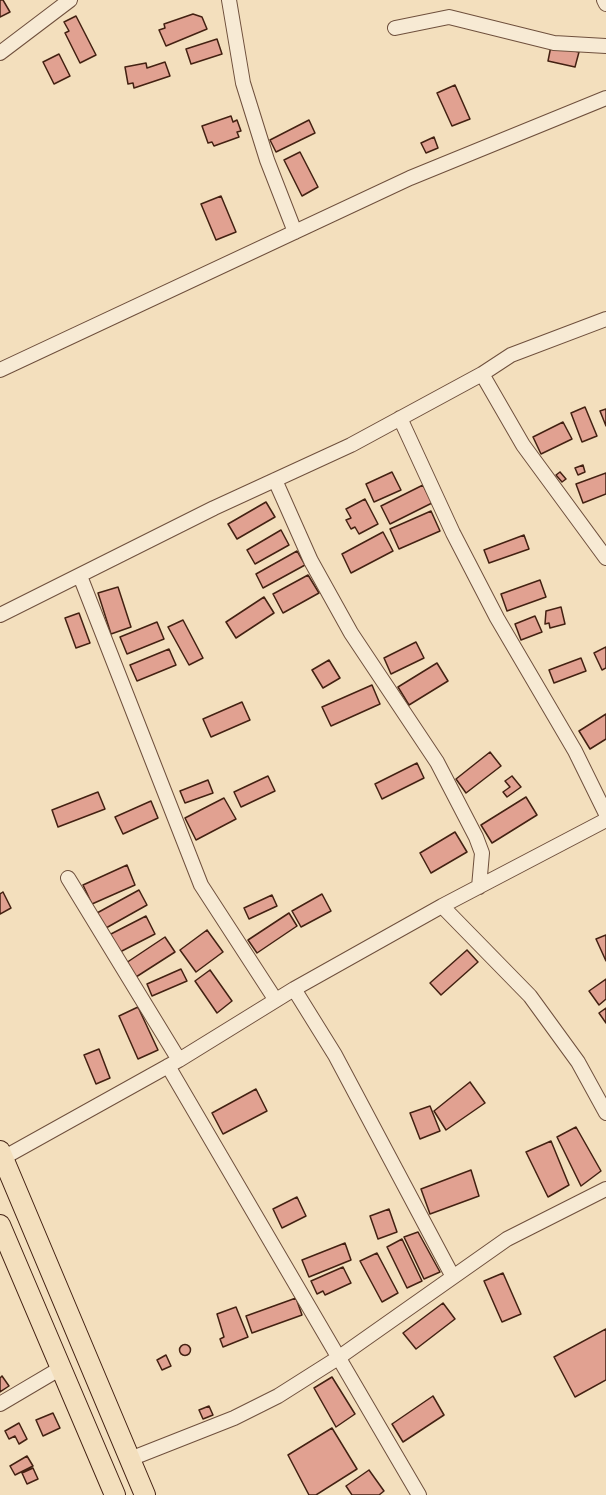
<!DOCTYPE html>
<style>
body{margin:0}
canvas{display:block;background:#f3dfbd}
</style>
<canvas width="606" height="1495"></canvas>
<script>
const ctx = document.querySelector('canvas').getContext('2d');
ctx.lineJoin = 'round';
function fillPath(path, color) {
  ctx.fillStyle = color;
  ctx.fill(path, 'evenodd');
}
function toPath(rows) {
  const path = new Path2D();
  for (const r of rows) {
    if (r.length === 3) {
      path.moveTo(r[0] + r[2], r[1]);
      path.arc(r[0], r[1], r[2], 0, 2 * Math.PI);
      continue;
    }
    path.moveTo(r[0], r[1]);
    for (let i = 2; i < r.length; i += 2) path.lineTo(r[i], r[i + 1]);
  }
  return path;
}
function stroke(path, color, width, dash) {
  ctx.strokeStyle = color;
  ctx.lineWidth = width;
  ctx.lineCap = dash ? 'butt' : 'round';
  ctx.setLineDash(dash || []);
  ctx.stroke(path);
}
const building = toPath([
 [0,0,3,0,10,12,0,17,0,0],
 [193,14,202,17,207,29,166,46,159,30,165,28,164,24,193,14],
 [76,16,96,55,80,63,65,33,69,31,64,22,76,16],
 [217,39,222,54,191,64,186,49,217,39],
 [551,46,579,52,575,67,548,61,551,46],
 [59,54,70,76,54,84,43,62,59,54],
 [165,62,170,76,134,88,133,83,128,84,125,67,146,63,147,68,165,62],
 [455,85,470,119,452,126,437,93,455,85],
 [231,116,233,122,237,120,241,131,237,132,239,137,214,146,212,142,208,143,202,126,231,116],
 [309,120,315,133,276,152,270,140,309,120],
 [434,137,438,148,426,153,421,143,434,137],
 [300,152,318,187,302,196,284,160,300,152],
 [221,196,236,232,216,240,201,204,221,196],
 [585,407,597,436,582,442,571,413,585,407],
 [606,409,606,426,600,411,606,409],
 [563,422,572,439,541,454,533,437,563,422],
 [583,465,585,472,578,475,575,468,583,465],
 [392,472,401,490,374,502,366,484,392,472],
 [560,472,566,479,562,482,556,475,560,472],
 [606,473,606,494,583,503,576,484,606,473],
 [423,485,432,503,390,524,381,506,423,485],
 [365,499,378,524,359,534,355,527,351,529,346,520,351,518,346,509,365,499],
 [266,502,275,517,237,539,228,524,266,502],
 [431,511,440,531,399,549,390,529,431,511],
 [281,530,289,545,255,564,247,550,281,530],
 [383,532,393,551,351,573,342,554,383,532],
 [524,535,529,549,489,563,484,550,524,535],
 [297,551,305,565,263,588,256,574,297,551],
 [308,575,319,593,283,613,273,594,308,575],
 [540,580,546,597,507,611,501,594,540,580],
 [118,587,131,627,111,634,98,593,118,587],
 [264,597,274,613,236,638,226,622,264,597],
 [561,607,565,624,550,628,549,623,545,624,546,611,561,607],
 [79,613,90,643,76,648,65,618,79,613],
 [535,616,542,632,521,640,515,624,535,616],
 [183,620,203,658,189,665,168,627,183,620],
 [157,622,164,639,127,654,120,637,157,622],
 [416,642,424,658,391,674,384,658,416,642],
 [606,647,606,668,602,670,594,653,606,647],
 [169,649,176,665,137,681,130,665,169,649],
 [581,658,586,671,554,683,549,670,581,658],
 [329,660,340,678,323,688,312,670,329,660],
 [437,663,448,681,409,705,398,687,437,663],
 [372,685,380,704,331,726,322,707,372,685],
 [242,702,250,720,211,737,203,719,242,702],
 [606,714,606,739,590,749,579,731,606,714],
 [490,752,501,766,466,793,456,779,490,752],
 [417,763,424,778,382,799,375,784,417,763],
 [268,776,275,791,241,807,234,792,268,776],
 [512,776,521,787,507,797,503,792,510,787,505,781,512,776],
 [208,780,213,793,185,803,180,791,208,780],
 [98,792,105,809,58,827,52,810,98,792],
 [526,797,537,815,492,843,481,825,526,797],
 [224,798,236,819,196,840,185,818,224,798],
 [151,801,158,818,123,834,115,817,151,801],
 [455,832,467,852,431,873,420,853,455,832],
 [127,865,135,885,92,904,83,885,127,865],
 [139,890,147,905,106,928,97,913,139,890],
 [3,892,11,908,0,914,0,894,3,892],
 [322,894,331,911,301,927,292,911,322,894],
 [272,895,277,906,249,919,244,908,272,895],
 [289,913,297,926,257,953,248,940,289,913],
 [146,916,155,934,118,953,109,935,146,916],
 [207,930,223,952,196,972,180,950,207,930],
 [606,935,606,961,596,939,606,935],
 [165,937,175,952,136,977,126,963,165,937],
 [467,950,478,962,441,995,430,983,467,950],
 [181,969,187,981,152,996,147,984,181,969],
 [210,970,232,1001,217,1013,195,981,210,970],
 [606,979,606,999,599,1005,589,991,606,979],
 [138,1007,158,1050,138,1059,119,1016,138,1007],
 [606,1008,606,1023,599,1013,606,1008],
 [99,1049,110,1078,96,1084,84,1055,99,1049],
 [470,1082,485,1103,446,1130,434,1111,470,1082],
 [256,1089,267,1111,223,1134,212,1113,256,1089],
 [430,1106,440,1131,420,1139,410,1113,430,1106],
 [576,1127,601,1171,581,1186,557,1137,576,1127],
 [551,1141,569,1185,548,1197,526,1152,551,1141],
 [471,1170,479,1196,430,1214,421,1189,471,1170],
 [297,1197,306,1216,282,1228,273,1209,297,1197],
 [389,1209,397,1232,378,1239,370,1216,389,1209],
 [418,1232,440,1272,424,1279,404,1237,418,1232],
 [402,1239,422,1281,407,1288,387,1247,402,1239],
 [345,1243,351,1260,309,1277,302,1260,345,1243],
 [377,1253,398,1293,382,1302,360,1261,377,1253],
 [343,1267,351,1283,325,1295,323,1291,317,1294,311,1281,343,1267],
 [503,1273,521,1314,502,1322,484,1281,503,1273],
 [296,1298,302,1315,252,1333,246,1316,296,1298],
 [443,1303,455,1319,416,1349,403,1333,443,1303],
 [236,1307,248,1337,223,1347,220,1339,224,1337,217,1314,236,1307],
 [606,1329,606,1380,575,1397,554,1357,606,1329],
 [185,1350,5.5],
 [166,1355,171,1366,162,1370,157,1360,166,1355],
 [2,1376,9,1386,0,1392,0,1378,2,1376],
 [332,1377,355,1414,336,1427,314,1388,332,1377],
 [433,1396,444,1415,403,1442,392,1424,433,1396],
 [209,1406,213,1415,203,1419,199,1410,209,1406],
 [53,1413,60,1428,43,1436,36,1420,53,1413],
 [19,1423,27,1439,19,1444,15,1436,9,1439,5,1431,19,1423],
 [332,1428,357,1469,316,1495,309,1495,288,1455,332,1428],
 [27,1456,33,1466,15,1475,10,1466,27,1456],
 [33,1468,38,1479,27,1484,22,1473,33,1468],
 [369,1470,384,1491,379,1495,352,1495,346,1486,369,1470]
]);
fillPath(building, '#e1a191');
stroke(building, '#432112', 1.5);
const minor = toPath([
 [229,0,243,83,267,160,295,232],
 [604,0,606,4],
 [395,28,449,17,554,43,606,46],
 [0,53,70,0],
 [606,319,511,355,482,374,523,445,606,558],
 [0,370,410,178,606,98],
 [400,418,453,533,497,618,575,751,606,814],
 [275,480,311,561,351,633,437,762,476,837,482,853,479,887],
 [80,576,201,885,275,999],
 [0,615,214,508,351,445,482,374],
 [68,878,179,1060],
 [442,906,530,996,578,1062,606,1113],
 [294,989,335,1055,453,1277],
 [168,1066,419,1495],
 [3,1158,179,1060,294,989,442,906,606,820],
 [0,1404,61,1368],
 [130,1459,234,1418,278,1396,338,1358,507,1239,606,1189]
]);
const highway = toPath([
 [0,1151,145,1495],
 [0,1225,115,1495]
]);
stroke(minor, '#6f503d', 16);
stroke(highway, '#432112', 22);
stroke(minor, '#f7ead4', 14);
stroke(highway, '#f3dfbd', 20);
</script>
